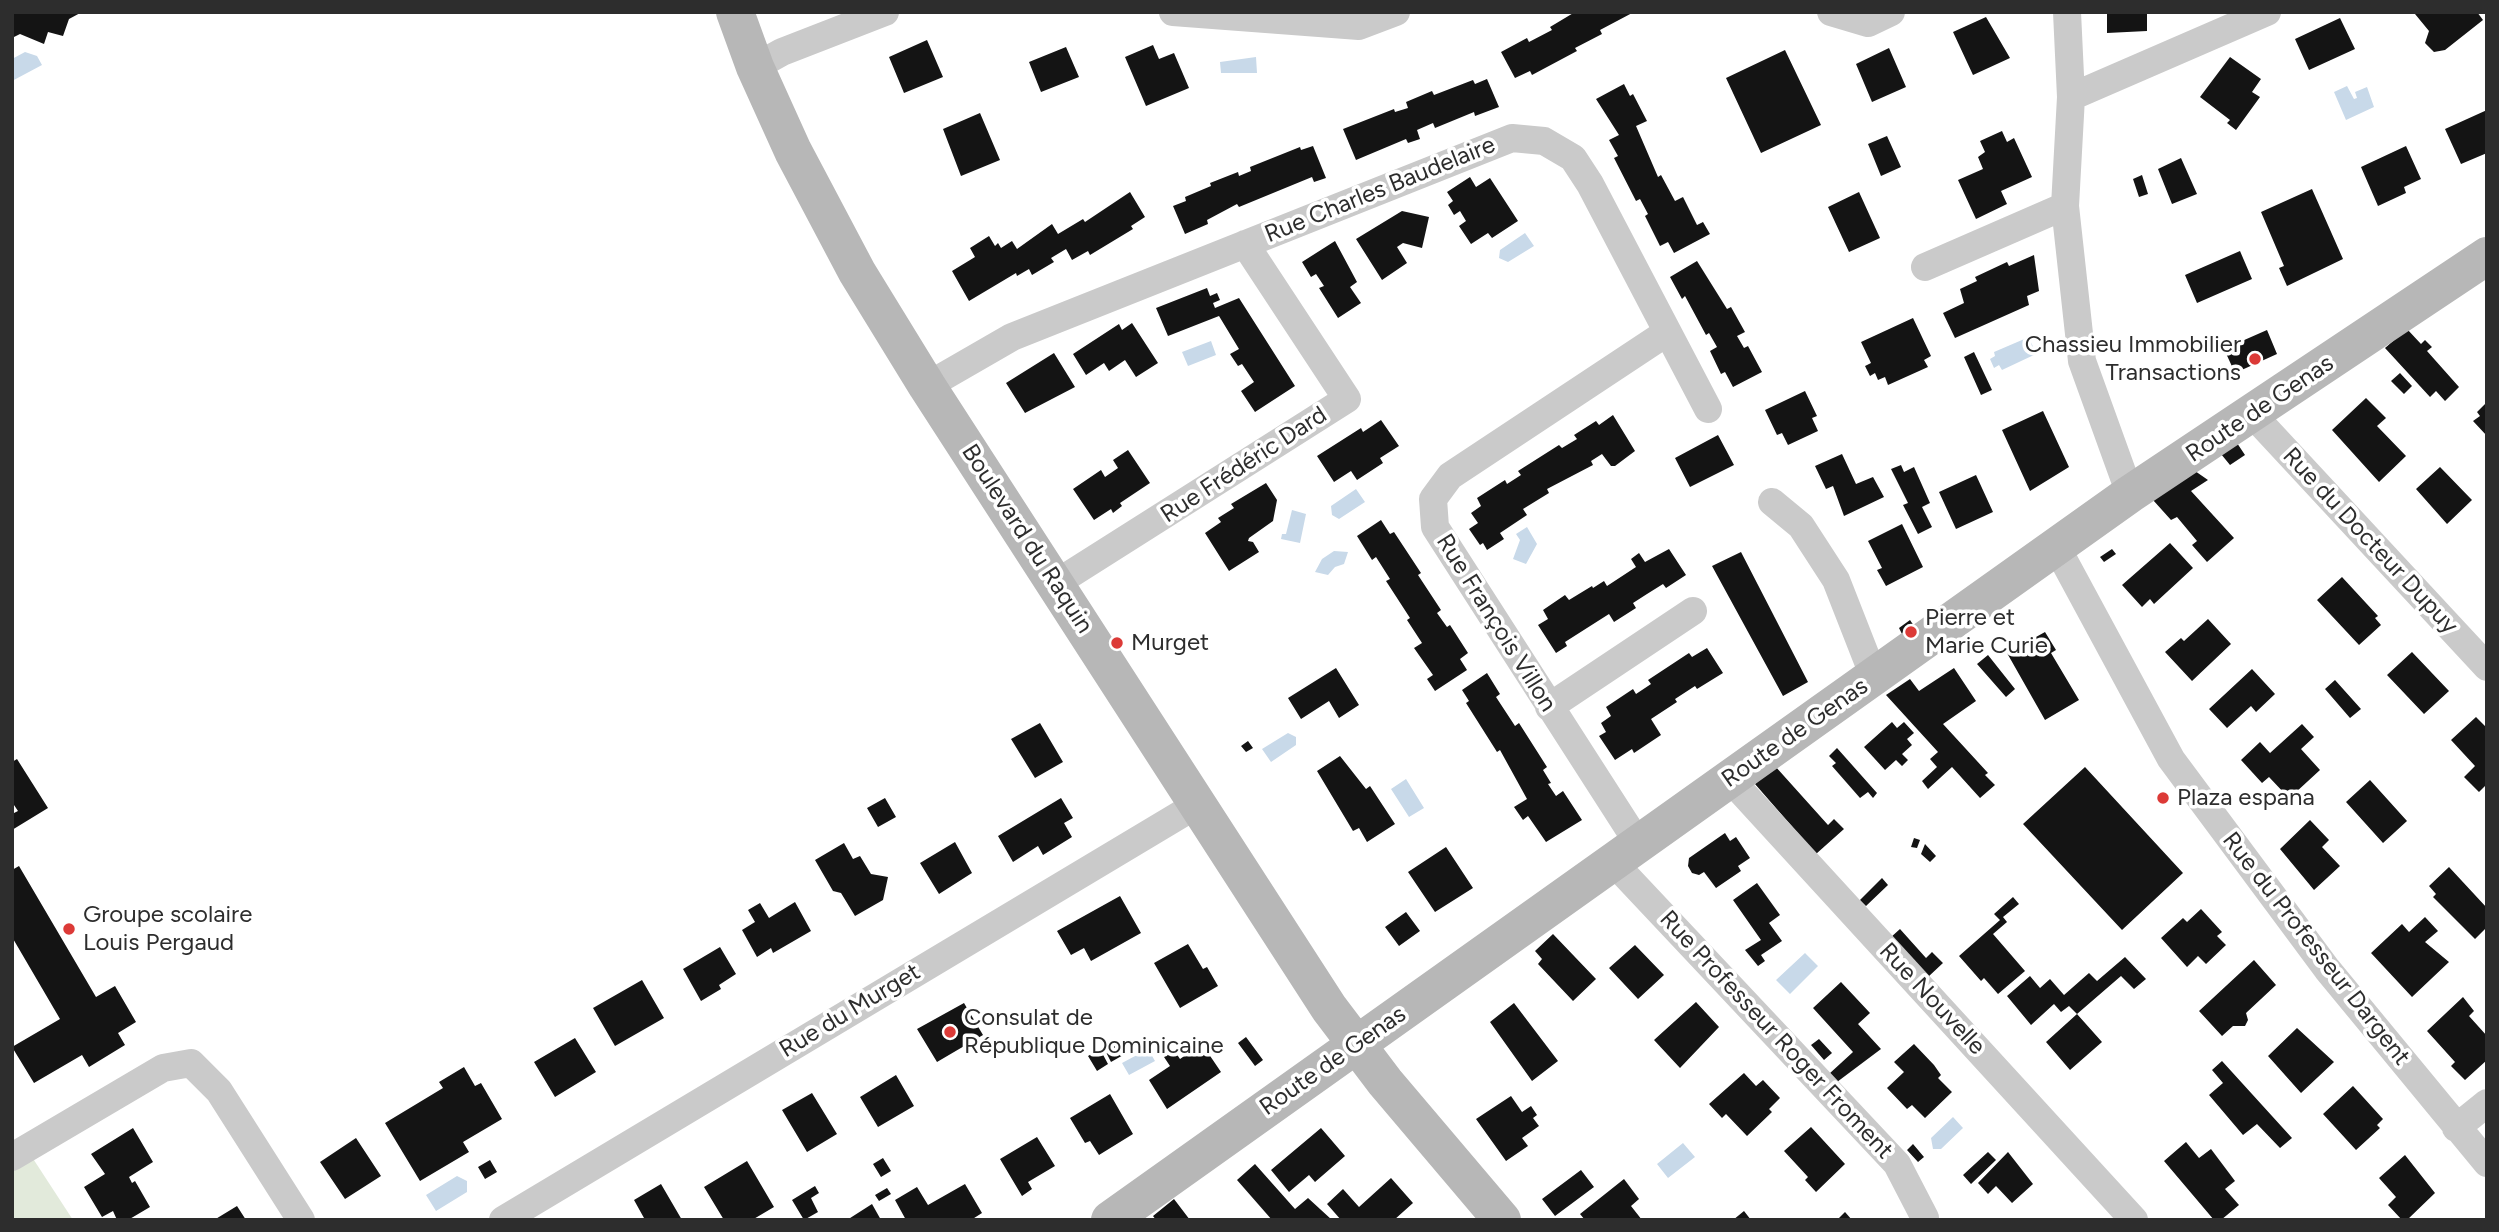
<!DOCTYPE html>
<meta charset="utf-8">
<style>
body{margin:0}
#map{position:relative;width:2499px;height:1232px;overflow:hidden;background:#fff;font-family:Figtree,sans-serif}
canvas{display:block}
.frame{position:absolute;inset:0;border:14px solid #2d2d2d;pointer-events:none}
</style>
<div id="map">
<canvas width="2499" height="1232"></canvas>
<div class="frame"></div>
</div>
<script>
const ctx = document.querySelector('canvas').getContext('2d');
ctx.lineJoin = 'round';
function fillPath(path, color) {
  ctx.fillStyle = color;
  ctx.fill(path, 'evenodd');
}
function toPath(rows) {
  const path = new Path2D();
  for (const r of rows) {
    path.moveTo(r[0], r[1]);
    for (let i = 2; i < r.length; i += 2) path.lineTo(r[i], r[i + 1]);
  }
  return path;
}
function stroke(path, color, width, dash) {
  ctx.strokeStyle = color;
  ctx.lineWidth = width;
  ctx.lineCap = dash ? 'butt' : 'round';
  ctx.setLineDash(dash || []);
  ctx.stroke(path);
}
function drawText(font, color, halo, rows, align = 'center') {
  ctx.font = font + ' Figtree,sans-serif';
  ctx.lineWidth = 7;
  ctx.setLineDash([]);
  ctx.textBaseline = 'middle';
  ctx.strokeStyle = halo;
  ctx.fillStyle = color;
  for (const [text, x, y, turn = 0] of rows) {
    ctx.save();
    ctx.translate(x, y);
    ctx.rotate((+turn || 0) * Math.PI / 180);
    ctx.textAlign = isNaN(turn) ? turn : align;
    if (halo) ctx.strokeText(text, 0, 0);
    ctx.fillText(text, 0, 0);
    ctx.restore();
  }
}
fillPath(toPath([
 [30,1154,73,1220,12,1220,12,1165]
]), '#e2eadb');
fillPath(toPath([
 [25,52,37,56,42,65,12,81,12,59],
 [1256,57,1257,73,1221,73,1220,62],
 [2347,86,2354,99,2357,98,2355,92,2367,87,2374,107,2346,120,2334,92],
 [1525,233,1534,246,1508,262,1499,258,1500,250],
 [2029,337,2036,354,2002,370,1999,365,1994,368,1990,359,1995,356,1994,352],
 [1211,341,1216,355,1188,366,1182,352],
 [1356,489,1365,502,1339,519,1332,515,1331,506],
 [1292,510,1306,514,1300,543,1281,539,1282,534,1286,534],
 [1527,527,1537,544,1526,564,1513,559,1520,540,1516,534],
 [1334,551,1348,552,1344,564,1335,567,1328,575,1315,572,1322,559],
 [1288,733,1296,737,1296,745,1271,762,1262,749],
 [1406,779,1424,808,1409,817,1391,789],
 [1805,953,1818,966,1790,994,1776,980],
 [1148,1049,1155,1061,1129,1075,1122,1063],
 [1953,1117,1963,1128,1941,1149,1933,1149,1931,1138],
 [1683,1143,1695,1157,1668,1178,1657,1164],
 [457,1176,467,1181,467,1192,436,1211,426,1195]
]), '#c8d9e9');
fillPath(toPath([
 [16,12,82,12,69,19,63,36,48,32,44,44,20,34,12,38,12,15],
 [1575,12,1634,12,1600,30,1602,34,1575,48,1577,51,1532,75,1530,71,1515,78,1501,52,1527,38,1529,42,1552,30,1550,27],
 [2107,12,2147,12,2147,31,2107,33],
 [2418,12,2477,12,2483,20,2445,50,2434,52,2425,43,2429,31,2415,14],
 [1986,17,2010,58,1973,75,1953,32],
 [2340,18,2355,49,2309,70,2295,39],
 [927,40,943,77,904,93,889,57],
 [1153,45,1159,59,1174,53,1189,88,1146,106,1125,57],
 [1066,47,1079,77,1041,92,1029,62],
 [1889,48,1906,87,1872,102,1856,64],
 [1785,50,1821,125,1761,153,1726,78],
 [2230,57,2261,79,2252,92,2260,97,2236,130,2227,123,2230,120,2200,97],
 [1487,79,1499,107,1475,116,1474,112,1435,128,1433,123,1417,130,1420,139,1408,143,1406,139,1356,160,1343,129,1394,109,1395,112,1408,108,1406,102,1432,91,1434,95,1473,80,1475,84],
 [1624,84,1630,96,1633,94,1647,121,1636,126,1658,177,1661,175,1675,201,1683,197,1697,225,1703,222,1710,234,1674,253,1668,242,1660,246,1645,216,1648,214,1640,199,1636,201,1614,158,1618,156,1609,140,1619,135,1596,99],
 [2487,110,2487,153,2461,164,2445,129],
 [980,113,1000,160,961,176,943,129],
 [2002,131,2007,142,2014,138,2032,177,2001,191,2007,204,1976,219,1958,180,1983,169,1978,157,1985,152,1980,141],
 [1887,136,1901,167,1881,176,1868,144],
 [1313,146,1326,178,1314,182,1312,177,1239,207,1237,204,1207,220,1208,224,1185,234,1173,206,1186,201,1185,197,1211,186,1210,183,1238,172,1239,176,1251,171,1250,167,1300,147,1301,150],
 [2406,146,2421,179,2404,187,2406,193,2378,206,2361,167],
 [2181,158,2197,194,2172,204,2158,169],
 [2142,175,2148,194,2139,197,2133,179],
 [1470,177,1476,187,1490,178,1518,221,1492,238,1488,233,1471,244,1459,226,1466,221,1460,211,1454,215,1448,205,1453,201,1447,192],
 [2312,189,2343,259,2287,286,2279,268,2284,266,2261,212],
 [1130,192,1145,217,1131,226,1133,229,1090,255,1088,251,1072,260,1066,249,1051,258,1054,262,1032,275,1029,269,1017,276,1016,273,969,301,952,271,975,257,970,248,989,236,995,246,998,243,1001,248,1012,241,1017,249,1052,224,1058,234,1083,219,1085,222],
 [1859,192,1880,238,1849,252,1828,207],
 [1402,211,1429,217,1422,248,1403,243,1397,247,1407,263,1382,280,1356,239],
 [1335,241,1357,282,1350,287,1361,303,1338,318,1319,288,1324,286,1316,274,1311,277,1302,262],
 [2240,251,2252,279,2197,303,2185,275],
 [2034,255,2039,291,2027,296,2029,305,1955,338,1943,313,1964,303,1960,289,1977,281,1975,277,2007,262,2009,266],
 [1697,261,1727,309,1731,307,1745,332,1737,336,1744,348,1748,346,1762,372,1733,387,1725,372,1721,374,1710,351,1717,347,1709,333,1706,335,1685,296,1682,299,1670,277],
 [1207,288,1210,296,1217,293,1220,300,1213,303,1215,308,1239,298,1295,386,1255,412,1241,391,1254,382,1242,364,1238,366,1230,354,1239,349,1219,316,1168,336,1156,308],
 [1913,318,1931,356,1924,360,1928,367,1888,385,1885,377,1878,380,1875,373,1870,376,1865,366,1871,363,1861,342],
 [1132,323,1158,363,1136,377,1125,360,1109,371,1104,363,1086,375,1073,354,1119,324,1122,330],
 [2407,329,2421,344,2425,340,2432,347,2427,351,2459,387,2445,401,2436,391,2430,397,2385,348],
 [2267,330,2277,354,2235,373,2224,349,2235,344,2234,341,2240,337,2242,341],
 [1974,352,1992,390,1981,395,1964,357],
 [1054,353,1075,387,1025,413,1006,383],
 [2400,373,2412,386,2404,394,2391,381],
 [1805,391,1817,416,1812,418,1818,431,1788,445,1782,433,1777,435,1765,410],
 [2366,398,2386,418,2377,426,2406,456,2379,482,2332,430],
 [2487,402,2487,436,2473,421,2480,416,2477,412],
 [2043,411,2069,467,2030,491,2002,430],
 [1613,415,1635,451,1615,466,1611,466,1602,454,1591,461,1593,465,1547,489,1549,493,1523,509,1527,515,1500,533,1504,539,1487,550,1483,543,1480,545,1469,529,1478,523,1471,513,1481,506,1477,498,1505,480,1507,484,1521,475,1518,471,1559,445,1562,448,1577,439,1574,435,1596,421,1599,425],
 [1381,420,1399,446,1380,458,1383,463,1357,480,1351,471,1334,482,1317,456,1361,428,1363,432],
 [1718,435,1734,465,1690,487,1675,458],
 [2237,443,2245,455,2230,465,2221,454],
 [1128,450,1150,483,1120,503,1122,506,1113,513,1111,509,1094,520,1073,489,1101,470,1105,477,1118,468,1113,460],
 [1842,454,1856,484,1873,477,1884,497,1844,516,1833,486,1826,489,1815,466],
 [1901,465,1904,472,1914,467,1930,503,1922,507,1932,527,1918,534,1903,505,1908,503,1891,469],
 [2440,467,2472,500,2447,524,2416,489],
 [2195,471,2208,480,2191,491,2234,538,2207,562,2192,545,2197,541,2177,517,2171,520,2153,500],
 [1976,475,1993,512,1956,529,1939,492],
 [1266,483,1277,500,1273,521,1249,538,1248,541,1253,542,1259,552,1229,571,1205,533,1221,522,1218,518,1234,508,1231,504],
 [1381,520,1390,534,1394,532,1421,573,1418,575,1441,610,1437,613,1447,627,1450,625,1468,653,1460,659,1467,670,1435,691,1427,679,1433,675,1414,648,1422,643,1407,620,1410,618,1386,581,1390,579,1376,557,1372,560,1357,536],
 [1902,524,1923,567,1886,586,1877,570,1882,568,1868,541],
 [2170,543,2193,568,2154,604,2150,599,2142,607,2122,585],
 [1669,549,1686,575,1666,588,1663,584,1647,594,1633,603,1636,608,1614,622,1609,614,1565,642,1567,646,1556,653,1538,625,1548,619,1543,610,1565,595,1569,600,1592,586,1593,588,1604,581,1607,586,1636,567,1631,559,1639,553,1645,562],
 [2112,549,2116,554,2104,562,2100,557],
 [1741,552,1808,682,1783,696,1712,566],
 [2342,577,2378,616,2375,618,2381,625,2359,645,2317,600],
 [2208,619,2231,644,2192,681,2165,652,2181,638,2184,641],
 [1910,620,1914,626,1902,634,1899,628],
 [2045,632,2056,650,2051,653,2079,700,2045,720,2007,653],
 [1707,648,1723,673,1697,689,1695,686,1675,699,1677,702,1651,719,1661,735,1634,753,1632,749,1615,760,1599,736,1606,732,1601,723,1611,716,1606,707,1633,689,1636,694,1651,684,1648,680,1689,653,1692,657],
 [2412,652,2449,691,2424,714,2387,675],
 [1988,655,2015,689,2006,697,1977,664],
 [1336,668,1359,705,1339,718,1329,701,1301,719,1288,698],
 [1954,668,1976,701,1943,724,1988,773,1985,775,1995,785,1980,798,1952,767,1928,789,1922,781,1937,767,1930,759,1938,752,1886,695,1910,679,1919,691],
 [2252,669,2275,694,2256,712,2251,706,2227,728,2209,709],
 [1487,673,1500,694,1496,697,1515,726,1519,723,1547,767,1543,770,1551,783,1548,784,1556,796,1563,791,1582,820,1546,842,1528,816,1523,820,1514,807,1527,799,1500,750,1497,752,1466,703,1469,701,1462,690],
 [2335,680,2361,709,2350,718,2325,689],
 [2476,717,2487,728,2487,784,2479,792,2464,777,2475,766,2451,740],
 [1892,722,1897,728,1904,722,1914,733,1907,739,1912,745,1902,754,1908,760,1902,766,1896,760,1885,770,1864,747],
 [1040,723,1063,762,1035,778,1011,739],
 [2302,724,2314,737,2301,749,2320,770,2295,793,2292,790,2286,795,2269,777,2262,783,2241,760,2260,742,2270,753],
 [1248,741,1253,748,1246,752,1241,746],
 [1837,748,1877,793,1873,798,1868,792,1860,798,1832,766,1836,763,1829,756],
 [1340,756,1366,789,1370,786,1395,824,1367,842,1359,828,1353,831,1317,771],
 [17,759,48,808,12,830,12,814,18,811,12,802,12,762],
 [1775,766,1828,825,1834,819,1844,829,1816,854,1755,784],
 [2085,767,2183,873,2122,930,2023,824],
 [2370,780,2407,821,2383,843,2346,802],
 [885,798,896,817,878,827,867,808],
 [1061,798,1073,818,1064,823,1072,837,1043,855,1038,846,1013,862,998,836],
 [2310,820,2329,840,2322,847,2340,866,2314,890,2280,849],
 [1725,833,1730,841,1736,837,1750,858,1738,866,1741,871,1716,888,1704,872,1699,875,1692,873,1688,866,1689,858],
 [1914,838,1920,840,1917,848,1911,847],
 [955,842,972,873,939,894,920,863],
 [844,843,853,859,860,856,871,874,888,877,883,900,855,916,841,893,833,891,815,860],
 [1925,844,1936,856,1930,862,1921,854],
 [1446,847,1473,888,1435,912,1408,872],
 [19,866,96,997,115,986,136,1022,118,1033,125,1045,89,1067,82,1055,34,1083,12,1047,60,1019,12,937,12,870],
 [2449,867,2487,908,2487,927,2475,939,2433,897,2436,894,2429,886],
 [1882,878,1888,885,1866,906,1860,900],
 [1757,883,1780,915,1769,923,1782,941,1761,955,1765,961,1758,966,1745,950,1761,940,1733,900],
 [1120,896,1141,933,1091,961,1084,948,1071,955,1057,931],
 [2013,897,2019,904,2003,917,2007,922,1993,934,2025,971,1998,994,1984,978,1981,981,1959,956,2000,920,1994,914],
 [795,902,811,931,773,953,771,948,757,957,742,930,755,922,748,910,760,903,769,918],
 [2201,909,2222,932,2217,936,2226,945,2206,964,2198,956,2187,967,2161,938,2183,918,2187,922],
 [1406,912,1420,931,1399,946,1385,927],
 [2425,917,2438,931,2425,942,2449,962,2412,997,2371,953,2402,924,2409,932],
 [1900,929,1926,958,1932,952,1943,963,1928,977,1890,938],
 [1553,934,1596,979,1573,1001,1538,964,1542,959,1535,951],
 [1188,944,1203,969,1207,967,1218,986,1180,1008,1154,963],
 [1635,945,1664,975,1638,999,1609,968],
 [720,947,736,974,719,985,721,989,701,1001,683,969],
 [2125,957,2146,979,2134,989,2121,976,2077,1014,2102,1042,2070,1070,2046,1042,2077,1014,2069,1006,2061,1012,2054,1004,2031,1025,2007,996,2030,976,2040,988,2050,979,2064,995,2089,973,2097,981],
 [2254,960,2276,985,2246,1013,2248,1020,2245,1026,2233,1026,2222,1036,2199,1011],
 [642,980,664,1018,615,1046,593,1008],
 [1841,982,1870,1013,1858,1024,1881,1049,1837,1082,1829,1074,1853,1052,1813,1008],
 [2463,997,2474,1011,2469,1016,2487,1036,2487,1060,2465,1080,2451,1066,2455,1062,2427,1031],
 [1696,1002,1719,1027,1680,1068,1654,1040],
 [964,1003,983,1035,937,1062,917,1029],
 [1514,1003,1558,1061,1532,1081,1490,1022],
 [2297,1028,2334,1062,2301,1093,2268,1056],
 [1246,1037,1263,1060,1255,1066,1238,1043],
 [575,1038,596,1072,555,1097,534,1062],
 [1819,1039,1832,1053,1824,1060,1811,1045],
 [1118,1040,1125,1054,1111,1062,1104,1048],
 [1202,1044,1221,1072,1167,1109,1149,1080,1170,1066,1164,1057,1174,1050,1180,1059],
 [1914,1044,1934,1065,1941,1075,1938,1078,1952,1092,1925,1118,1912,1105,1907,1109,1887,1088,1904,1072,1894,1062],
 [1100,1049,1108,1064,1097,1071,1088,1056],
 [2222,1061,2292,1138,2280,1148,2257,1124,2243,1135,2209,1095,2223,1083,2212,1070],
 [464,1067,475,1086,481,1083,502,1119,463,1142,469,1152,420,1181,385,1123,443,1088,439,1082],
 [1744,1073,1756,1086,1763,1080,1780,1098,1769,1109,1772,1112,1747,1136,1726,1114,1722,1118,1709,1104],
 [896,1075,914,1106,878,1127,860,1097],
 [2353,1086,2383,1119,2377,1125,2380,1128,2356,1150,2323,1114],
 [812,1093,837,1134,807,1152,782,1110],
 [1110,1094,1133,1134,1099,1155,1090,1141,1085,1143,1070,1118],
 [1511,1096,1522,1112,1531,1106,1537,1115,1533,1118,1539,1126,1522,1138,1528,1146,1506,1161,1476,1119],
 [1811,1127,1845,1164,1816,1192,1805,1180,1808,1177,1784,1151],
 [133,1128,153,1162,129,1177,132,1183,135,1181,150,1207,128,1220,117,1220,113,1211,102,1217,84,1187,105,1174,91,1154],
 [1321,1128,1345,1156,1315,1182,1309,1175,1289,1192,1271,1170],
 [1037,1137,1055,1166,1028,1182,1032,1189,1022,1196,1000,1159],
 [356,1138,381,1176,345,1199,320,1162],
 [2186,1142,2199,1158,2211,1149,2235,1181,2225,1189,2239,1205,2221,1220,2214,1220,2164,1161],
 [1913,1144,1924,1157,1918,1162,1907,1150],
 [1988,1152,1996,1160,1971,1184,1963,1175],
 [2008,1152,2033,1184,2012,1203,1996,1186,1988,1194,1978,1183],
 [2405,1155,2435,1193,2407,1220,2402,1220,2388,1205,2396,1197,2379,1178],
 [883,1158,891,1171,881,1177,873,1164],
 [490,1160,497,1172,485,1179,478,1167],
 [747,1161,774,1207,752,1220,724,1220,704,1187],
 [1255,1164,1295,1209,1308,1198,1332,1220,1272,1220,1237,1180],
 [1581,1170,1594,1187,1555,1216,1542,1199],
 [1391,1178,1413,1203,1394,1220,1341,1220,1327,1204,1343,1189,1359,1207],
 [1624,1179,1639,1199,1631,1206,1642,1220,1585,1220,1580,1214],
 [661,1184,682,1220,644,1218,634,1200],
 [965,1184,982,1213,971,1220,906,1220,895,1200,917,1187,928,1205],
 [815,1186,819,1193,811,1198,818,1212,804,1220,792,1200],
 [887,1188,891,1194,879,1201,875,1195],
 [1174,1199,1190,1220,1156,1220,1153,1216],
 [872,1204,881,1220,847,1220],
 [237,1206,246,1220,214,1220],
 [1744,1211,1751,1220,1733,1220],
 [1845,1212,1852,1220,1837,1220]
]), '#141414');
stroke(toPath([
 [1173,12,1359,26,1396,12],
 [1831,12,1868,23,1891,12],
 [2067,12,2071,97,2065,206,2082,361,2130,494],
 [755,67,782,52,885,12],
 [2071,97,2267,12],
 [1925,267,2065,206],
 [927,386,1012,337,1512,138,1544,141,1573,158,1590,184,1708,409],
 [2253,415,2487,667],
 [1772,502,1801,526,1836,580,1874,677],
 [2057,548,2171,759,2327,969,2487,1163],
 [1055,584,1347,399,1245,244],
 [1549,707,1693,611],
 [1729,778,2134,1220],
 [1638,843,1435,527,1433,499,1450,476,1666,333],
 [1612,861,1897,1164,1925,1218],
 [2456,1128,2487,1103],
 [12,1157,163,1068,191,1063,219,1091,301,1220],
 [503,1220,1198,804]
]), '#cacaca', 28);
stroke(toPath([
 [735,12,755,67,793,151,857,272,927,386,1329,1008,1385,1082,1502,1220],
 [1110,1220,2130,494,2487,256]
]), '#b7b7b7', 38);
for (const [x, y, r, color] of [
 [2255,359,7,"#dc3a37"],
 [1911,632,7,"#dc3a37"],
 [1117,643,7,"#dc3a37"],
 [2163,798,7,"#dc3a37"],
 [69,929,7,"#dc3a37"],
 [950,1032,7,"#dc3a37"]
]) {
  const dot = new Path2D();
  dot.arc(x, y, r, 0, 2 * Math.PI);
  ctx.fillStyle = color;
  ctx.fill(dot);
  stroke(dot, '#fff', 2.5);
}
drawText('24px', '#2d2d2d', '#fff', [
 ["Rue Charles Baudelaire",1380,190,-22],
 ["Route de Genas",2260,409,-34],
 ["Rue Frédéric Dard",1244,465,-33],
 ["Boulevard du Raquin",1027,539,57],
 ["Rue du Docteur Dupuy",2370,541,47],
 ["Rue François Villon",1496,623,58],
 ["Route de Genas",1795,733,-35],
 ["Rue du Professeur Dargent",2316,949,52],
 ["Rue Nouvelle",1932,999,47],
 ["Rue du Murget",850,1011,-31],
 ["Rue Professeur Roger Froment",1776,1035,47],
 ["Route de Genas",1333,1061,-35]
]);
drawText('24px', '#2d2d2d', '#fff', [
 ["Chassieu Immobilier",2241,345,"right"],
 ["Transactions",2241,373,"right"],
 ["Pierre et",1925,618],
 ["Marie Curie",1925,646],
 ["Murget",1131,643],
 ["Plaza espana",2177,798],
 ["Groupe scolaire",83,915],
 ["Louis Pergaud",83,943],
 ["Consulat de",964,1018],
 ["République Dominicaine",964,1046]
], 'left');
</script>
